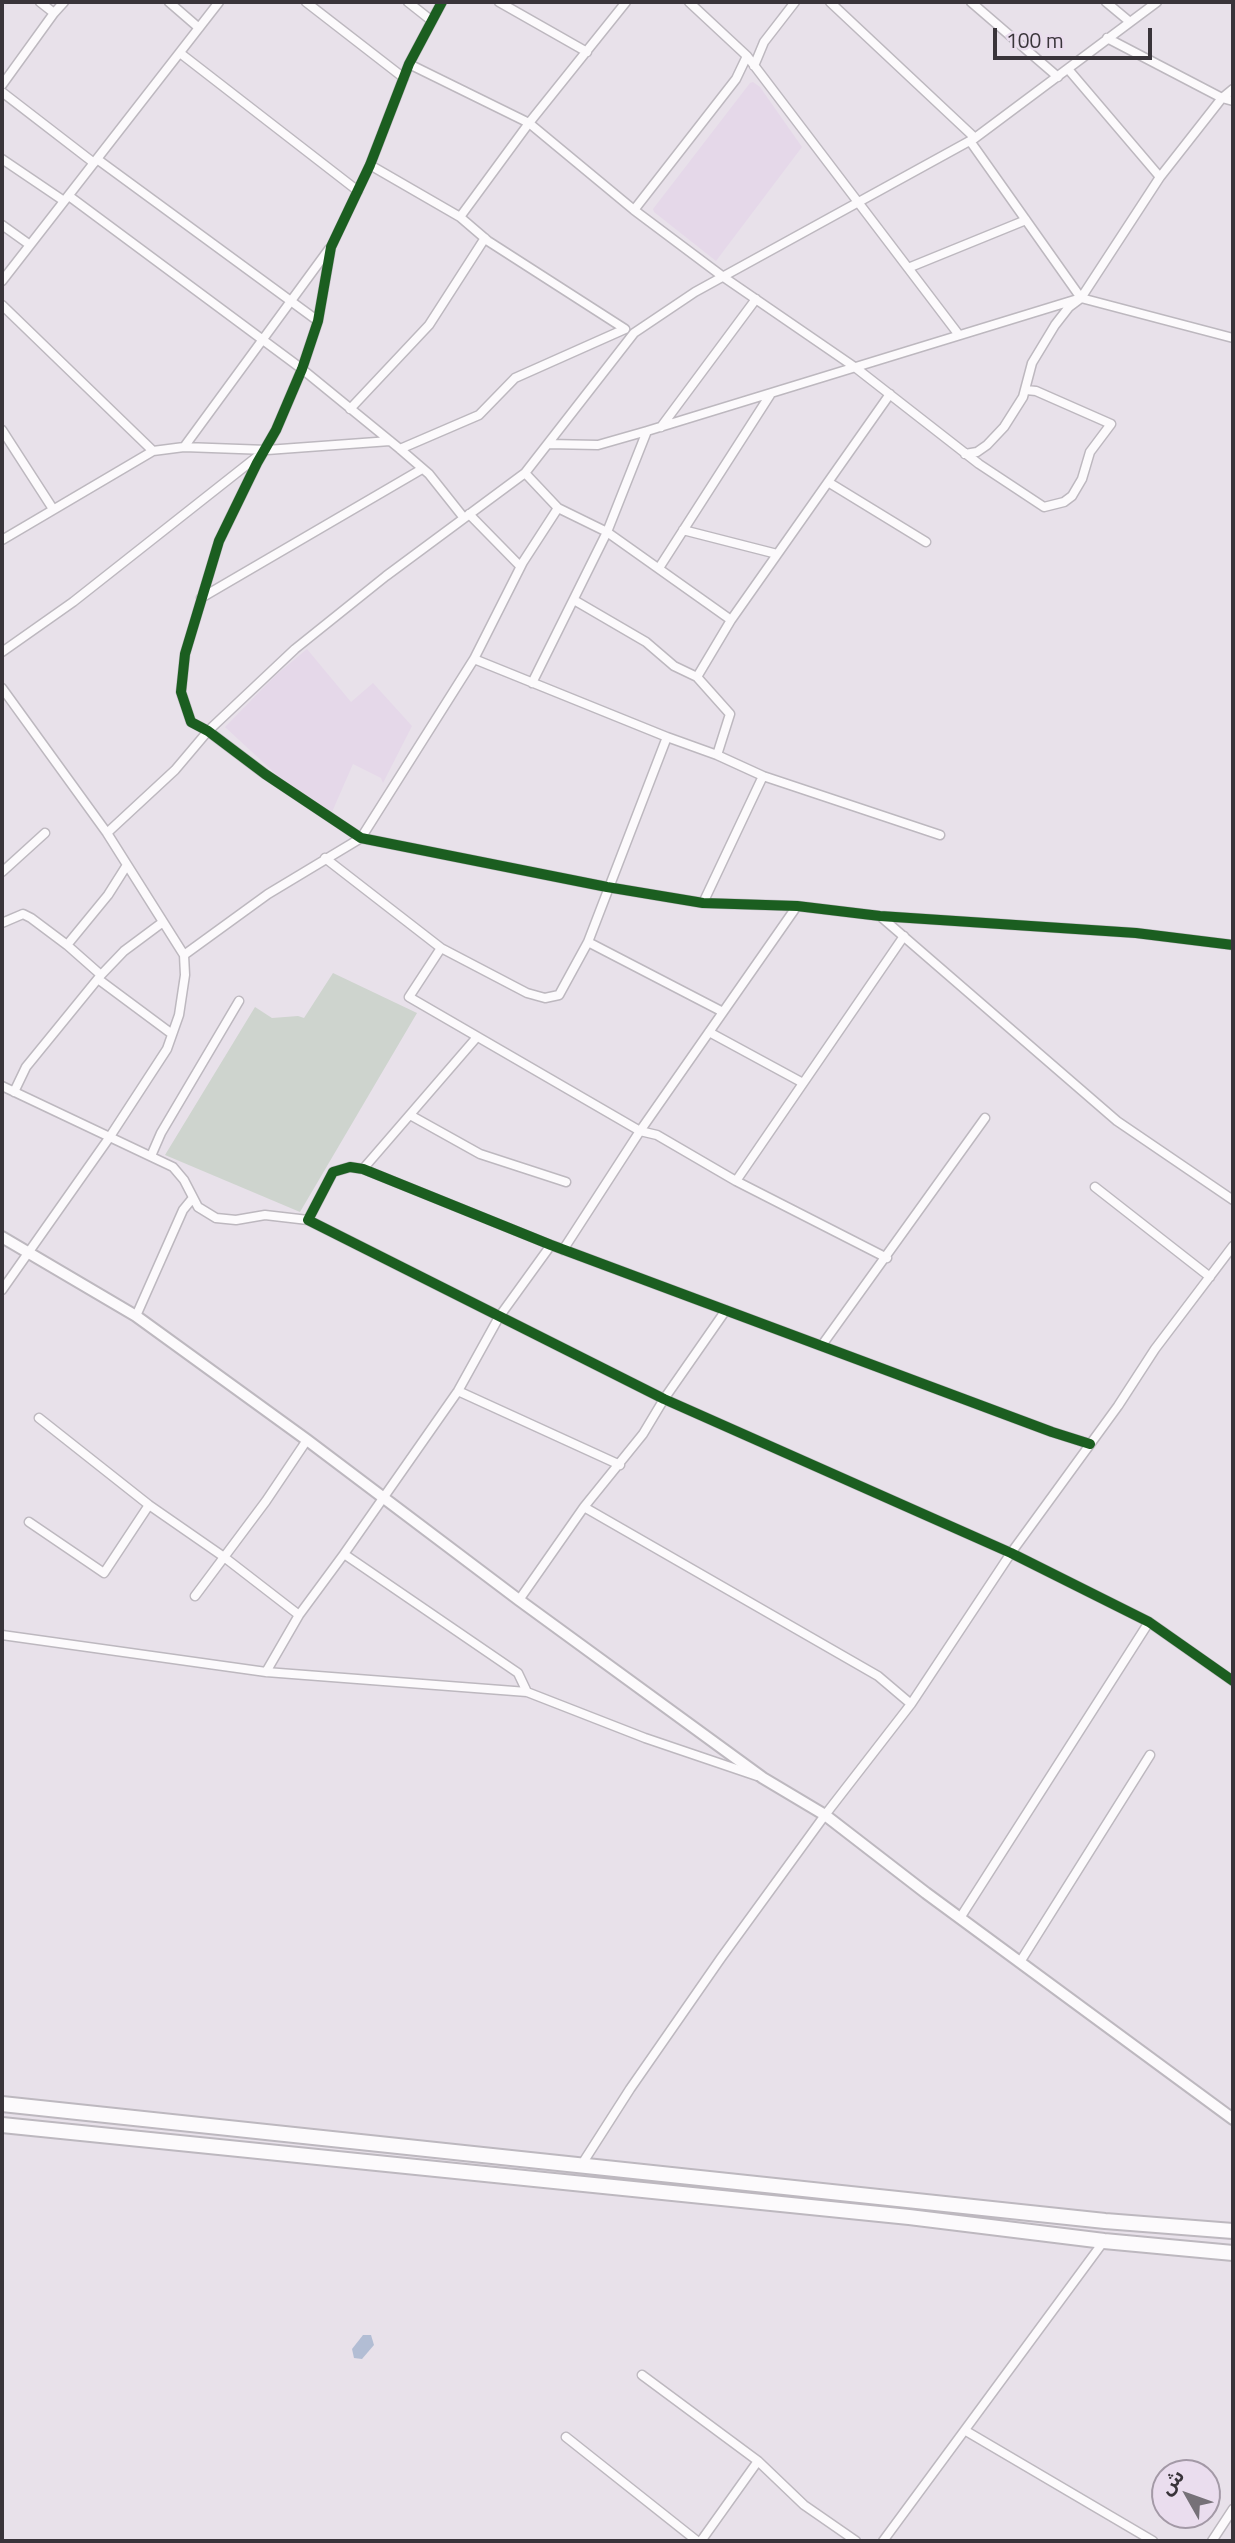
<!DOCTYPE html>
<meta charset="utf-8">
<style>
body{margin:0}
#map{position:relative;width:1235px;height:2543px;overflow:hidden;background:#e8e1ea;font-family:"Titillium Web","Noto Sans Arabic",sans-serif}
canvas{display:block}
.frame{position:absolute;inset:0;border:4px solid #39343a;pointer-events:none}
.north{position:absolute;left:1151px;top:2459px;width:70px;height:70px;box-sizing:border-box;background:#eaddee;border:2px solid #a399a6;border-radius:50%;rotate:310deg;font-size:19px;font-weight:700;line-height:28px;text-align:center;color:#39343a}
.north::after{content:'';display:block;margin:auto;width:24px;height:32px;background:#767178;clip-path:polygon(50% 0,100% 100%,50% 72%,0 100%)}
.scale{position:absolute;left:993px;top:28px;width:159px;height:32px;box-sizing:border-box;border:4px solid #39343a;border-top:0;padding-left:9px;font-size:21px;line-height:24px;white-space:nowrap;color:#39343a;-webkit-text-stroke:5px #eaddee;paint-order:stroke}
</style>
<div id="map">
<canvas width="1235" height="2543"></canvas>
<div class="frame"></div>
<div class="north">ش</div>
<div class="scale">100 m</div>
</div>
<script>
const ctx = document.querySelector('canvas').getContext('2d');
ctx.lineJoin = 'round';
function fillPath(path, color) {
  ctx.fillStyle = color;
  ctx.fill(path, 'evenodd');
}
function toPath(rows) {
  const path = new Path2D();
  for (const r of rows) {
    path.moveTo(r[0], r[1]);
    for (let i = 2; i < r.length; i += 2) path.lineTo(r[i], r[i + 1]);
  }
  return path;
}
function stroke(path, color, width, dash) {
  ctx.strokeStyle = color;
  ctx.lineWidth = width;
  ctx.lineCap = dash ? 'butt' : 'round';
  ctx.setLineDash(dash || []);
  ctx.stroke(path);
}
fillPath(toPath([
 [753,82,760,87,802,147,716,261,654,212,653,209,750,83],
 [307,649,351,702,373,683,412,726,383,783,381,778,353,764,332,812,278,776,225,727,276,675]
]), '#e5d8e9');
fillPath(toPath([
 [333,973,417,1013,300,1212,165,1155,255,1007,272,1018,298,1016,304,1018]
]), '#ced4ce');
fillPath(toPath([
 [363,2335,371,2335,374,2345,362,2359,354,2358,352,2349]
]), '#b2bdd4');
const minor = toPath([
 [40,2,54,13],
 [169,2,199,28],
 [306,2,404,78],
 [408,2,432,21],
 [442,2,409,64,370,165,331,247,318,321,302,369,276,430,257,463,219,541,185,654,181,692,191,722,208,731,265,774,361,838,607,887,703,903,797,906,880,916,1136,933,1233,945],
 [499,2,587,52],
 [689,2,747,56,959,335],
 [830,2,975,138],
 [971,2,1058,77],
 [1106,2,1130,22],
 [1107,38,1222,98,1233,101],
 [180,53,358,191],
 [409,64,529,123,634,210,722,276,856,368,979,464,1044,507,1064,502,1072,496,1082,479,1090,452,1111,424,1036,391,1026,390],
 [754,66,764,42,795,2],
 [1068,69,1160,177],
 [2,85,54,13,64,2],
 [2,92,94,163],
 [970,141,1081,298],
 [2,159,64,201],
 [97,159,318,321],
 [370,165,460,217,488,241,625,329,515,378,479,415,400,449],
 [69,196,302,369,400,449,429,474,464,518],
 [634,210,736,79,747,56],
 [460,217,529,123,626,2],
 [2,225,30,245],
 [908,268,1026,220],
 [2,281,219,2],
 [2,305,153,451],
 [350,409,429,325,485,238],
 [661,427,756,299],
 [2,430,53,509],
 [548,444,598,445,647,431],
 [184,447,329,249],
 [965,454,977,452,987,445,1004,427,1023,397,1032,363,1055,325,1069,307,1081,298,1160,177,1222,98,1233,89],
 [525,473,558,508,607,532,731,620,697,677,730,714,717,755,763,776,703,903],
 [828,482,926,542],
 [469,514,520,566],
 [683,530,777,554],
 [2,540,153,451,184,447,267,450,390,441],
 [659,568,770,395],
 [201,598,422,469],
 [574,600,646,642,674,666,697,677],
 [731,620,890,394],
 [2,652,73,602,258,456],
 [532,683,607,532,647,431,1081,298,1233,338],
 [2,688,107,833,184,955,185,975,179,1015,167,1049,109,1138,2,1290],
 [667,737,717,755],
 [763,776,940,835],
 [107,833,175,770,208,731,295,649,386,576,525,473,634,333,695,292,975,138,1157,2],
 [325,858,441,948,409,997,640,1131,657,1135,736,1181,887,1258],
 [2,872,45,833],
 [880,916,1117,1121,1233,1200],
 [2,923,23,914,31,918,67,945,101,975],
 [588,942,723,1012],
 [67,945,108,895,127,865],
 [441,948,527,993,545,998,559,995,588,942,667,737,474,659],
 [184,955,268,894,361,838,474,659,523,562,558,508],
 [98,979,172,1034],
 [709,1032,803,1083],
 [2,1086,173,1167,184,1180,198,1207,216,1218,236,1220,265,1215,308,1220],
 [14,1092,26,1067,101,975,124,951,163,922],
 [410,1115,480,1154,566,1182],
 [151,1156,161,1133,239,1001],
 [363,1169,477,1037],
 [736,1181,904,936],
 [1095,1187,1210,1277],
 [563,1250,640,1131,797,906],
 [136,1316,183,1210,192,1199],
 [822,1345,985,1118],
 [458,1391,620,1465],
 [39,1418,149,1505,224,1557,299,1615],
 [1090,1444,1052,1432,551,1245,363,1169,350,1167,333,1172,308,1220,664,1399,1011,1553,1149,1622,1233,1681],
 [584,1507,878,1676,911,1704],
 [29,1522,104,1573,149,1505],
 [344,1554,518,1673,527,1692],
 [195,1596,266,1501,307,1440],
 [519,1600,584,1507,643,1434,664,1399,726,1310],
 [2,1635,266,1672,527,1692,645,1738,757,1776],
 [266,1672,299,1615,344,1554,458,1391,499,1317,551,1245],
 [960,1918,1149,1622],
 [1020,1962,1150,1755],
 [582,2164,630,2089,721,1958,825,1815,911,1704,1011,1553,1118,1406,1155,1349,1233,1246],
 [642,2375,758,2461,804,2505,856,2541],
 [966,2431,1153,2541],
 [566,2437,697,2541],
 [701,2541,758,2461],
 [883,2541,1104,2241],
 [1212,2541,1233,2509]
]);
const tertiary = toPath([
 [2,1237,136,1316,307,1440,519,1600,763,1778,825,1815,926,1893,1233,2119]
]);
const trunk = toPath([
 [2,2104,1105,2221,1233,2231],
 [2,2125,909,2217,1104,2241,1233,2253]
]);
stroke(minor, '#bdb8bf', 11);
stroke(tertiary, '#bdb8bf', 14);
stroke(trunk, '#bdb8bf', 18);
stroke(minor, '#fcfafc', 8);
stroke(tertiary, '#fcfafc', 10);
stroke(trunk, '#fcfafc', 14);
stroke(toPath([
 [442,2,409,64,370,165,331,247,318,321,302,369,276,430,257,463,219,541,185,654,181,692,191,722,208,731,265,774,361,838,607,887,703,903,797,906,880,916,1136,933,1233,945],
 [1090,1444,1052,1432,551,1245,363,1169,350,1167,333,1172,308,1220,664,1399,1011,1553,1149,1622,1233,1681]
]), '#1b5e20', 10);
</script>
